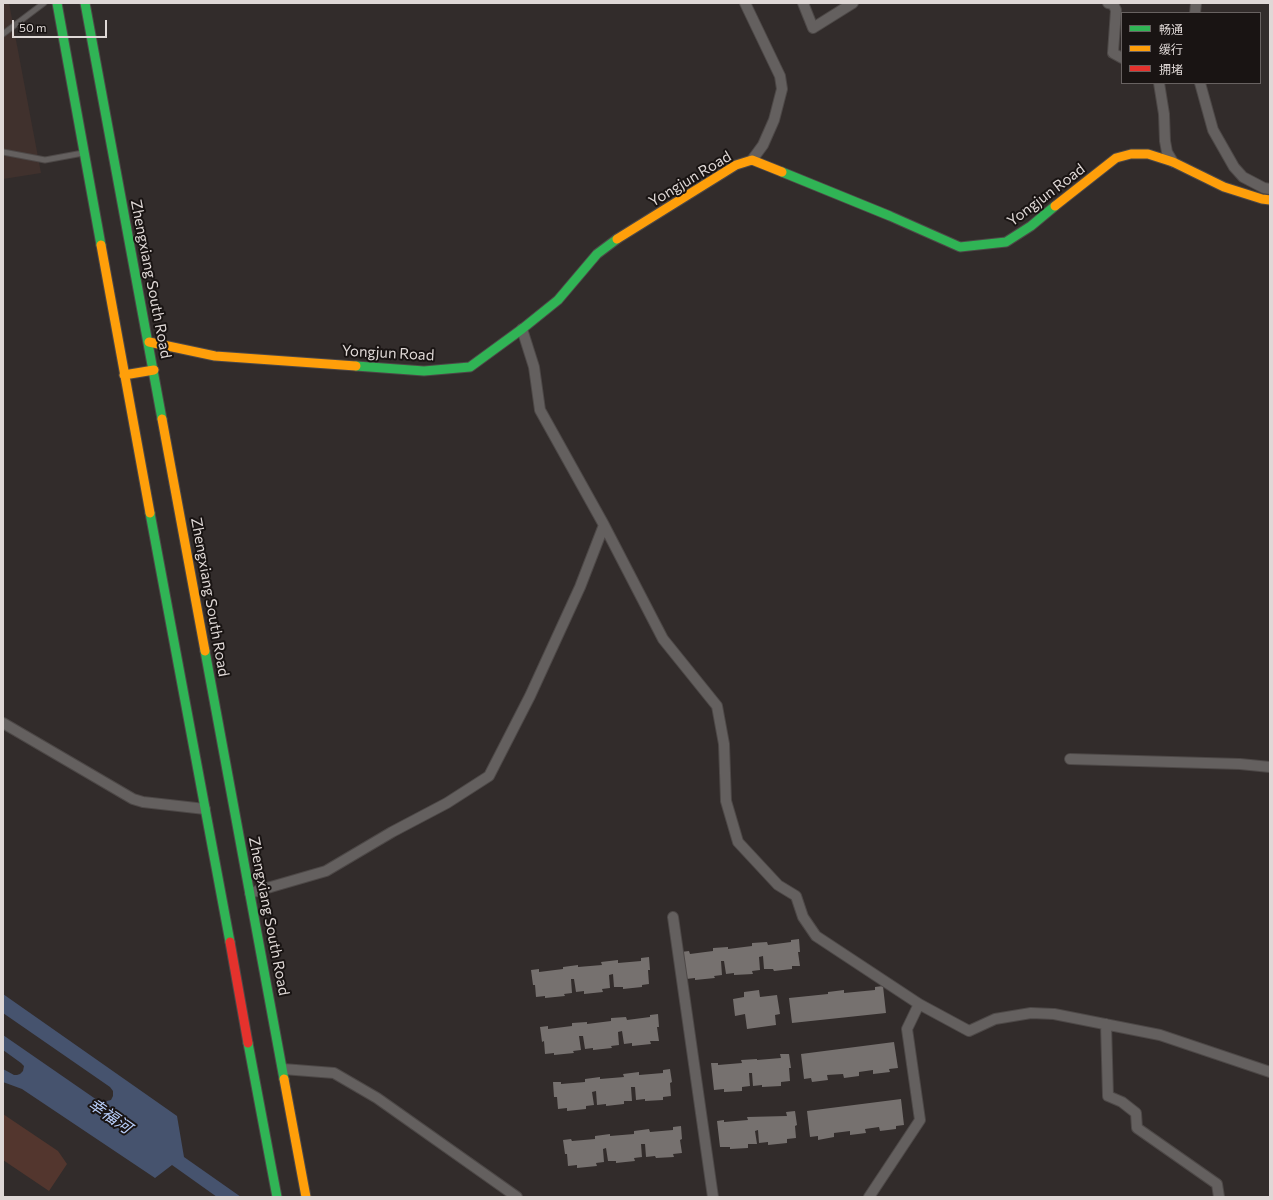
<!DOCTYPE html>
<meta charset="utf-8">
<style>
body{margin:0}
#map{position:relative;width:1273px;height:1200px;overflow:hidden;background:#322c2b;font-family:Commissioner,"Noto Sans SC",sans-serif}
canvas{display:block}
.frame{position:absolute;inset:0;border:4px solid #dfd8d6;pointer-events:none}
.legend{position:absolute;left:1121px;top:12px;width:140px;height:72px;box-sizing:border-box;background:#191413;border:1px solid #686261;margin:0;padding:5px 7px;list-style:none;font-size:12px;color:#dfd8d6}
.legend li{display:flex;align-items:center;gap:8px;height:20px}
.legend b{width:20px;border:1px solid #686261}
.scale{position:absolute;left:12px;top:20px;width:95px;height:18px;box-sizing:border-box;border:2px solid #dfd8d6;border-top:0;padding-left:5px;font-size:12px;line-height:14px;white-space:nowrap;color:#dfd8d6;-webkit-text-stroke:3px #191413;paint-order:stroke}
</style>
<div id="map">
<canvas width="1273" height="1200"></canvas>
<div class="frame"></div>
<ul class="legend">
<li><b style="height:5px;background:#30b455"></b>畅通</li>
<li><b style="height:5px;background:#ff9f0a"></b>缓行</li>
<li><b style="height:5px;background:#e5322d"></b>拥堵</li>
</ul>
<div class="scale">50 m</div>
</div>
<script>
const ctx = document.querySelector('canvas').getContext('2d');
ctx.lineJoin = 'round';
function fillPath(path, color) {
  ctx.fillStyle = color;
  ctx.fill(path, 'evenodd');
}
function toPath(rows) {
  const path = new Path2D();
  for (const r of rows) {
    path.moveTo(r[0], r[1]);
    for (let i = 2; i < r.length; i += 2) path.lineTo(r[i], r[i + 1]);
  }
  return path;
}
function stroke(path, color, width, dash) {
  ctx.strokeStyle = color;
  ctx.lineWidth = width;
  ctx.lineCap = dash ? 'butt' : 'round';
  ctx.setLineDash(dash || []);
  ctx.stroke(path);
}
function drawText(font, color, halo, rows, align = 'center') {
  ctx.font = font + ' Commissioner,"Noto Sans SC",sans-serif';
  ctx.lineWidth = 4;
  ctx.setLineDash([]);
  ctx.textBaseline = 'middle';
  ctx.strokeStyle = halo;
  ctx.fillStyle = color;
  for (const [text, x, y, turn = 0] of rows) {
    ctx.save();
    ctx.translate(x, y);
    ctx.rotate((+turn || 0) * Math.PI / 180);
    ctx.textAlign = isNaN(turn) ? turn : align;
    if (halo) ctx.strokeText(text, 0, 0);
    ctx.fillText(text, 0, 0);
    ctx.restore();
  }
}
fillPath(toPath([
 [3,3,9,3,41,173,3,179]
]), '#40312d');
fillPath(toPath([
 [3,1114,58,1151,67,1164,49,1191,3,1160]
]), '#53362e');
fillPath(toPath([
 [3,994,177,1116,184,1157,241,1197,217,1197,172,1165,155,1178,22,1089,3,1082,3,1069,14,1075,17,1075,20,1074,23,1071,24,1066,21,1063,3,1050,3,1035,97,1100,102,1102,107,1101,111,1100,113,1096,113,1091,110,1087,3,1013]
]), '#46536e');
fillPath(toPath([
 [799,939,800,952,798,952,800,966,792,966,792,969,774,971,773,969,764,969,763,956,759,957,760,970,752,971,753,974,734,975,734,973,726,974,724,961,721,961,722,975,714,976,715,978,695,980,695,978,686,979,681,952,689,951,690,954,713,951,713,948,728,947,728,949,752,946,752,943,767,942,768,945,791,942,791,940],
 [649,957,650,970,648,970,649,984,642,985,642,987,623,989,623,987,614,987,613,974,609,975,610,988,602,989,603,992,584,994,584,991,576,992,574,979,571,979,572,993,564,994,565,996,545,998,545,996,536,997,535,985,533,985,531,970,539,969,539,972,563,969,563,967,578,965,578,967,602,965,601,962,618,960,618,963,641,961,641,958],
 [883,986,886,1013,792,1023,789,998,828,994,828,992,844,990,844,993,875,990,875,987],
 [759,990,760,997,777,995,780,1014,775,1015,776,1025,747,1029,745,1014,735,1016,733,999,744,997,744,992],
 [658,1014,659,1027,657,1027,659,1041,650,1041,651,1044,632,1046,632,1043,624,1044,622,1031,618,1032,619,1045,611,1046,612,1048,593,1050,593,1048,585,1049,583,1036,579,1036,581,1050,573,1051,574,1053,554,1055,554,1053,545,1054,544,1041,542,1042,540,1027,548,1026,548,1029,572,1026,572,1023,587,1022,587,1024,611,1021,611,1018,626,1017,627,1020,650,1017,650,1015],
 [894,1042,898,1068,889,1069,890,1072,873,1074,873,1070,859,1072,859,1076,844,1078,843,1074,827,1075,828,1080,812,1082,811,1078,804,1079,801,1054],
 [780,1054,789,1054,791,1068,789,1068,790,1081,781,1082,781,1086,762,1087,762,1085,753,1086,752,1073,749,1073,750,1086,742,1087,742,1091,724,1092,724,1089,714,1090,711,1063,718,1063,718,1065,742,1063,741,1060,757,1059,757,1060,781,1058],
 [670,1069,672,1082,670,1083,671,1096,663,1097,663,1100,645,1101,645,1099,636,1100,635,1087,631,1087,632,1101,624,1101,624,1104,606,1106,606,1104,597,1105,596,1091,592,1092,594,1105,586,1106,586,1109,567,1111,567,1108,558,1109,557,1097,554,1097,553,1082,561,1082,561,1084,585,1082,585,1079,600,1077,600,1079,624,1077,623,1074,639,1072,639,1075,663,1073,663,1070],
 [901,1099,904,1125,896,1126,896,1129,880,1131,879,1127,865,1129,866,1133,850,1135,850,1131,834,1133,834,1137,818,1140,818,1136,810,1137,807,1111],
 [795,1111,797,1125,795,1126,796,1138,787,1139,787,1143,768,1145,768,1142,759,1143,758,1130,755,1131,757,1144,748,1144,748,1148,730,1149,730,1147,720,1147,717,1121,724,1120,724,1122,748,1120,747,1117,787,1116,786,1112],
 [681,1126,682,1139,680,1140,682,1153,673,1154,674,1157,656,1158,655,1156,646,1157,645,1144,641,1144,642,1157,634,1158,635,1161,616,1163,616,1161,608,1161,606,1148,603,1149,604,1162,596,1163,597,1166,577,1168,577,1165,568,1166,567,1154,565,1154,563,1140,571,1139,572,1141,595,1139,595,1136,610,1134,610,1136,634,1134,634,1131,649,1129,650,1132,673,1130,673,1127]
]), '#76716f');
const lane = toPath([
 [3,34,44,3],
 [3,152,45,160,83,153]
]);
const street = toPath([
 [745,3,780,76,782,89,774,120,763,145,752,160],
 [803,3,813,28,853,3],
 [1108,3,1113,4,1116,10,1113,53,1122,58],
 [1195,13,1196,3],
 [1159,83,1164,114,1165,141,1167,152,1173,162],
 [1200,83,1213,130,1234,167,1243,177,1264,188,1270,189],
 [522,329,534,367,540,410,604,525,663,639,717,706,724,744,726,801,738,842,778,885,796,896,803,917,816,936,919,1004,969,1031,995,1019,1031,1013,1054,1014,1160,1035,1270,1072],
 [3,723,133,799,143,802,205,809],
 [1070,759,1240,764,1270,767],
 [250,893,326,871,392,832,447,803,489,776,530,696,580,587,604,525],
 [673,917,713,1197],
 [1106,1024,1108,1096,1122,1102,1136,1113,1137,1128,1217,1184,1219,1197],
 [283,1069,334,1073,377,1098,517,1197],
 [869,1197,920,1120,907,1029,919,1004]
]);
const fast = toPath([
 [57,3,101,245],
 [85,3,162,419],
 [782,172,890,216,960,247,1006,242,1031,226,1055,206],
 [356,366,424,371,470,367,522,329,558,300,597,254,617,239],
 [150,513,230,942],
 [205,651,284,1079],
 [248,1043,277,1197]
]);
const slow = toPath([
 [1055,206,1116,158,1131,154,1148,154,1173,162,1224,187,1262,199,1270,200],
 [617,239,736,165,752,160,782,172],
 [101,245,150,513],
 [149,342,215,356,356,366],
 [124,375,154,370],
 [162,419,205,651],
 [284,1079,306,1197]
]);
const jam = toPath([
 [230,942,248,1043]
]);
stroke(lane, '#4d4847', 7);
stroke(street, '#4d4847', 12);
stroke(fast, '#4d4847', 11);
stroke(slow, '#4d4847', 11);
stroke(jam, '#4d4847', 11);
stroke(lane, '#64605f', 5);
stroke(street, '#64605f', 10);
stroke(fast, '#30b455', 9);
stroke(slow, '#ff9f0a', 9);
stroke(jam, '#e5322d', 9);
drawText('15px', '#dfd8d6', '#191413', [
 ["Yongjun Road",690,179,-31],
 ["Yongjun Road",1046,195,-37],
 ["Zhengxiang South Road",151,279,79],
 ["Yongjun Road",388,353,3],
 ["Zhengxiang South Road",210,597,80],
 ["Zhengxiang South Road",269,916,79]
]);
drawText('italic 16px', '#bad0fc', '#191413', [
 ["幸福河",110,1116,35]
]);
</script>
